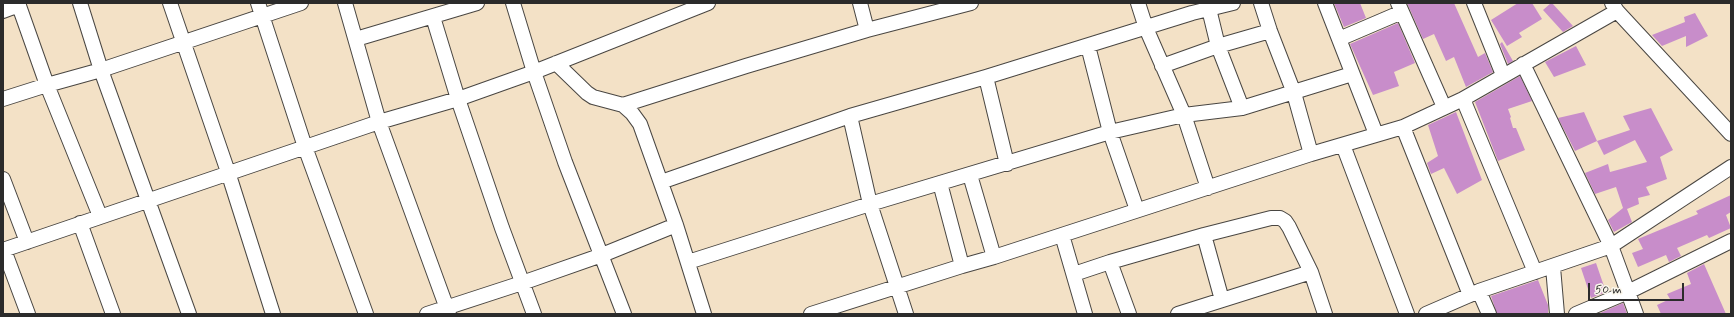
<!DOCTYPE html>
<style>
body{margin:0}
#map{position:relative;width:1734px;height:317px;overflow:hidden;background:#f3e1c6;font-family:Mynerve,sans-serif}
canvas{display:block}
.frame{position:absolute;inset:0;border:4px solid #2b2b2b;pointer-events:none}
.scale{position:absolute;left:1588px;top:283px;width:96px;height:18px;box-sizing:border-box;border:2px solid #2b2b2b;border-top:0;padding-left:5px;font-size:12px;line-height:14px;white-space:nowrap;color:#2b2b2b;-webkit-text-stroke:3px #fbf7ec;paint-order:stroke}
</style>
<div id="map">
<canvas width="1734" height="317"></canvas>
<div class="frame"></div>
<div class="scale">50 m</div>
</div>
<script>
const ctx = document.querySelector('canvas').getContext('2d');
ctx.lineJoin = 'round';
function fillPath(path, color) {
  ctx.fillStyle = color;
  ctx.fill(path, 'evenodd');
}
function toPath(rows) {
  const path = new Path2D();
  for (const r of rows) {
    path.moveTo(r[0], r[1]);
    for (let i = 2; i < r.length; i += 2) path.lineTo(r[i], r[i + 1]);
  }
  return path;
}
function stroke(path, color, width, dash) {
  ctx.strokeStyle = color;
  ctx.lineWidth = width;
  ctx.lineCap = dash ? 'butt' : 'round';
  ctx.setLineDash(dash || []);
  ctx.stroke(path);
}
fillPath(toPath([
 [1334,3,1360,3,1366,18,1344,27],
 [1407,3,1454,3,1478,57,1485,53,1493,72,1466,87,1454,57,1446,61,1434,34,1423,39],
 [1518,3,1532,3,1542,19,1519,33,1522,37,1507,46,1491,20],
 [1551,3,1552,3,1573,26,1563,32,1543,10],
 [1695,13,1708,36,1686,47,1686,36,1662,46,1652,35,1685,22,1684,17],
 [1398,23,1415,63,1394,72,1399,86,1373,95,1350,44],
 [1502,42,1513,61,1508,64,1500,44],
 [1576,46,1586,65,1554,77,1545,62],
 [1520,76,1532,101,1508,109,1511,117,1510,118,1513,128,1516,128,1525,150,1498,161,1475,102],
 [1651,108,1673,150,1660,157,1667,179,1646,187,1650,195,1638,198,1639,204,1627,209,1632,222,1614,232,1608,220,1623,208,1616,187,1595,194,1585,173,1608,164,1610,172,1647,162,1635,140,1604,155,1597,141,1630,130,1623,116],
 [1456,112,1482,180,1457,194,1444,168,1431,174,1427,163,1438,156,1428,125],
 [1584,112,1597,141,1575,151,1558,118],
 [1731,195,1731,212,1726,215,1731,228,1709,238,1707,235,1677,248,1681,256,1669,262,1666,255,1638,267,1632,253,1643,249,1638,239,1698,214,1696,211],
 [1596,263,1606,292,1591,298,1581,268],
 [1704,264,1726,314,1661,314,1657,305,1670,299,1667,294,1691,284,1687,273],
 [1538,280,1548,305,1548,314,1497,314,1491,296],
 [1623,303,1627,314,1598,314]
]), '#c88dca');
const minor = toPath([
 [18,3,47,85,100,216],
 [80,3,101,70,189,314],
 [170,3,228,172,273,314],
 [258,3,305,147,366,314],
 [345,3,379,122,449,314],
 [513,3,534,72,565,162,624,314],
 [860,3,867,30],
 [1138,3,1146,28,1184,115,1208,188],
 [1261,3,1270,31,1294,93,1311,154],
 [1325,3,1376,134],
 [1398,3,1444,107],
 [1474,3,1503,75],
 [1612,3,1617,11,1731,134],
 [1209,9,1218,46,1242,108],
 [3,11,19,5],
 [433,17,458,99,502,228,534,314],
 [356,39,477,3],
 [1339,39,1402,12],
 [1088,46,1110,132,1137,210],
 [556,63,587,93,593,97,623,105,632,113,640,124,676,225,704,314],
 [1523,64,1611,246,1636,314],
 [1162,66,1218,46,1270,31],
 [986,77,1007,164],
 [3,99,47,85,101,70,301,3],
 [1463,99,1535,272],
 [623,105,746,66,867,30,971,3],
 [850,116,870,204,906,314],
 [1403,127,1470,295],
 [1343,145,1407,314],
 [970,175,994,257],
 [3,179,27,242],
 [661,182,850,116,986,77,1192,13,1233,3],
 [940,183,962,266],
 [80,223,113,314],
 [1062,235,1085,314],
 [1204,235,1222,300],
 [3,250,379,122,458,99,534,72,708,3],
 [4,250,28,314],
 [688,262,870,204,1110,132,1184,115,1242,108,1352,74],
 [1110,262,1129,314],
 [1553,267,1557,314],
 [1074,274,1110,262,1204,235,1271,218,1280,218,1285,221,1289,227,1311,272,1325,314],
 [1479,291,1489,314],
 [427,314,522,283,602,255,676,225],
 [811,314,962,266,994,257,1311,154,1403,127,1463,99,1617,11],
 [1178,314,1311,272],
 [1426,314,1479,291,1611,246,1731,167],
 [1576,314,1628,292,1731,241]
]);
stroke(minor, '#494642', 16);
stroke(minor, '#fff', 14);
</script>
